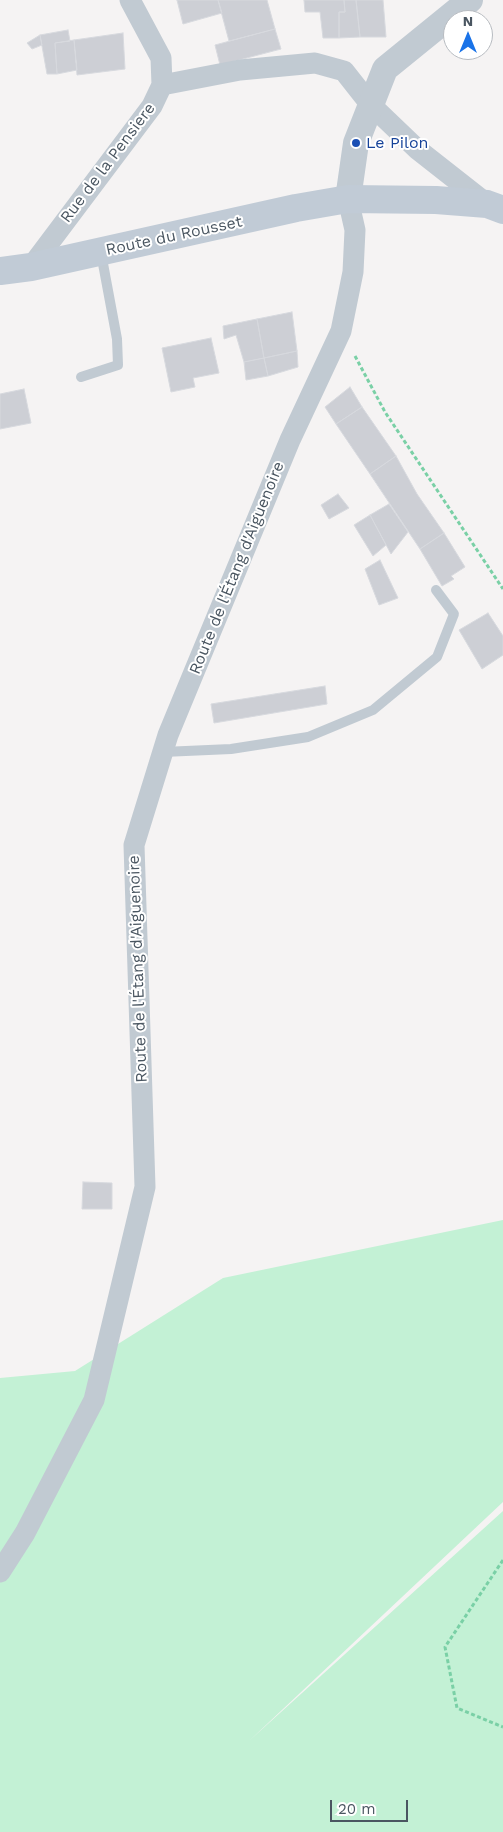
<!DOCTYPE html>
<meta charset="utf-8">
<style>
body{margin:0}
#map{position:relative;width:503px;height:1832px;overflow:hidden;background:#f5f3f3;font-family:"Work Sans",sans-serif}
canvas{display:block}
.north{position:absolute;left:443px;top:10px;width:50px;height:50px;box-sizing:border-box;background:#fff;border:1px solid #b7bbc0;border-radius:50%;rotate:0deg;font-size:14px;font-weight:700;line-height:20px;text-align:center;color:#4a5661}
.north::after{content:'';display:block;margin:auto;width:18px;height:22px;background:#1a73e8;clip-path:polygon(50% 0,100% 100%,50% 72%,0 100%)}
.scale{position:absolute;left:330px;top:1800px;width:78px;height:22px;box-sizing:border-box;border:2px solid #4a5661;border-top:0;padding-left:6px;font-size:15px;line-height:18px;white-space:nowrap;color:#4a5661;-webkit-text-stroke:4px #fff;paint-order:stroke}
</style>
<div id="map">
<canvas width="503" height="1832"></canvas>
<div class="north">N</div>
<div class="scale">20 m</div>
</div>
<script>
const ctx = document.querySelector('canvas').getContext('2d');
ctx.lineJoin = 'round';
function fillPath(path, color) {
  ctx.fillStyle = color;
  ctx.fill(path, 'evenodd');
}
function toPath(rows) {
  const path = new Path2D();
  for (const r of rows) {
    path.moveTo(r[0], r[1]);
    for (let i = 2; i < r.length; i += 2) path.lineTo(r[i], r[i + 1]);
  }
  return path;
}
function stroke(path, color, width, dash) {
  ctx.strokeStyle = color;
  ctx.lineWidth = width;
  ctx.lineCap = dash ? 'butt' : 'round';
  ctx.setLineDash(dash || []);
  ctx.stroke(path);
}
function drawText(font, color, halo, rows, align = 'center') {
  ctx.font = font + ' "Work Sans",sans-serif';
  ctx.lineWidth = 4;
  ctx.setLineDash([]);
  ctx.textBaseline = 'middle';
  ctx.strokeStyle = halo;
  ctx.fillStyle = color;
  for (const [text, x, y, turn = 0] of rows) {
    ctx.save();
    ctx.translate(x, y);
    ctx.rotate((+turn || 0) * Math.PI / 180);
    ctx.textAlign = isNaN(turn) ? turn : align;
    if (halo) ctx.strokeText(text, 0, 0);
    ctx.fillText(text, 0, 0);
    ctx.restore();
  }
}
fillPath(toPath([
 [503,1220,503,1502,249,1741,503,1511,503,1832,0,1832,0,1378,75,1371,223,1278]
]), '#c3f1d5');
const building = toPath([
 [177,0,218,0,222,13,183,24,177,0],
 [218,0,267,0,275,29,229,41,218,0],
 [304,0,344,0,345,12,339,12,339,38,323,38,320,12,305,12,304,0],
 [344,0,356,0,360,37,339,38,339,12,345,12,344,0],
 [356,0,383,0,386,37,360,37,356,0],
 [275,29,281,49,220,65,215,45,275,29],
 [68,30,70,41,55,43,57,74,47,74,40,35,68,30],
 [123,33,125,69,77,75,74,40,123,33],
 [40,35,42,45,32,49,27,43,40,35],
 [74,40,77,70,57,74,55,43,74,40],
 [292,312,297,351,264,358,257,319,292,312],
 [257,319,264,358,244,362,236,335,224,339,223,326,257,319],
 [211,338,219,373,193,378,195,387,171,392,162,348,211,338],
 [297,351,298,367,268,376,264,358,297,351],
 [264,358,268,376,246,380,244,362,264,358],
 [350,387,362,407,336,424,325,407,350,387],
 [24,389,31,423,0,429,0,394,24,389],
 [362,407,396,456,370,474,336,424,362,407],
 [396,456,417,494,444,533,420,549,370,474,396,456],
 [338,494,349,508,329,519,321,505,338,494],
 [389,504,408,532,391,554,370,515,389,504],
 [370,515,386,545,373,556,354,525,370,515],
 [444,533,465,567,451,576,454,579,442,586,420,549,444,533],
 [380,560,398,598,379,605,365,569,380,560],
 [488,613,503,636,503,655,482,669,459,630,488,613],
 [325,686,327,704,214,723,211,704,325,686],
 [83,1182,112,1183,112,1209,82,1209,83,1182]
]);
fillPath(building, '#cdcfd5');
stroke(building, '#d7d9de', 1);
stroke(toPath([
 [355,356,385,412,503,589],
 [503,1560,445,1647,457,1708,503,1727]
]), '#7ad0a6', 3, [4, 2.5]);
stroke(toPath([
 [81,377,118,365,117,339,101,253],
 [163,752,231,749,308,737,373,710,437,657,454,614,436,590]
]), '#c1cad2', 10);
stroke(toPath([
 [162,85,240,70,315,63,344,71,370,104,417,149,487,204],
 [31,267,152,106,162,85,161,58,130,0],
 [0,1572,25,1533,94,1400,145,1187,134,845,168,735,290,440,341,331,353,272,355,230,348,199]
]), '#c1cad2', 21);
stroke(toPath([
 [348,199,356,143,385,69,470,0]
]), '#c1cad2', 26);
stroke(toPath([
 [0,271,31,267,296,208,348,199,436,200,487,204,503,210]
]), '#c1cbd6', 28);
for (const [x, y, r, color] of [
 [356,143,5,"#1a4fb4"]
]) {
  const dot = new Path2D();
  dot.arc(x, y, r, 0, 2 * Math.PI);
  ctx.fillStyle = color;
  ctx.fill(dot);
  stroke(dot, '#fff', 2);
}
drawText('16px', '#164399', '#fff', [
 ["Le Pilon",366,143]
], 'left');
drawText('16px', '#4a5661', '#fff', [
 ["Rue de la Pensiere",108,163,-53],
 ["Route du Rousset",174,236,-12],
 ["Route de l'Étang d'Aiguenoire",237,568,-68],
 ["Route de l'Étang d'Aiguenoire",138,969,-92]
]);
</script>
